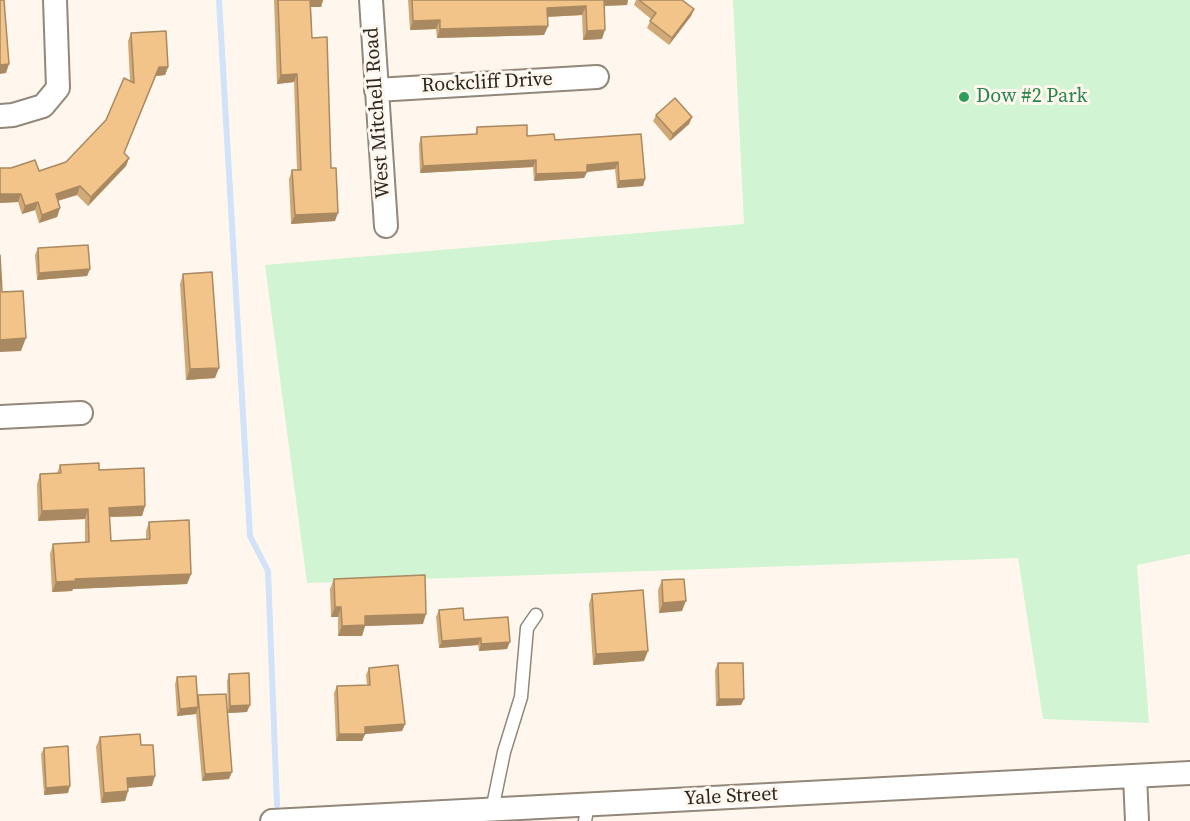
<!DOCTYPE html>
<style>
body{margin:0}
canvas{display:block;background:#fff7ee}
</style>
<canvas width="1190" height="821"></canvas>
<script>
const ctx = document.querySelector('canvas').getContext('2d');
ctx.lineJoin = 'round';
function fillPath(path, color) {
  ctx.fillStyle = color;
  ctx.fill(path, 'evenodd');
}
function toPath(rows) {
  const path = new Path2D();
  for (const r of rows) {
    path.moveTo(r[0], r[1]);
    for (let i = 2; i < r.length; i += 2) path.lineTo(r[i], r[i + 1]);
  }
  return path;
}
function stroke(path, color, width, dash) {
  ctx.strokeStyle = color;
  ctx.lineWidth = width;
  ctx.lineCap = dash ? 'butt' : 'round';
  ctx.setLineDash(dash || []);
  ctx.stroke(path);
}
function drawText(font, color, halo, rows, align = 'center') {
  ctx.font = font + ' "Source Serif 4",serif';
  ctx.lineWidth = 6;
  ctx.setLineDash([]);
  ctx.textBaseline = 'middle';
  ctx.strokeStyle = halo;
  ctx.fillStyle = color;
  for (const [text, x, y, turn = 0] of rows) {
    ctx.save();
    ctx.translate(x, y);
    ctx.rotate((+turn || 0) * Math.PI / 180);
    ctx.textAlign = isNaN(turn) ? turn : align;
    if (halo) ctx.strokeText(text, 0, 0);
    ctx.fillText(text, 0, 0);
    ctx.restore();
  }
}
fillPath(toPath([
 [733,0,1190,0,1190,554,1137,565,1149,723,1043,719,1018,558,307,583,265,265,744,224]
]), '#d1f4d2');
stroke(toPath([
 [219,0,250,536,268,571,277,805]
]), '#d2e2f9', 6);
const service = toPath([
 [492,810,504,752,521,697,527,628,536,615],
 [585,821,588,805]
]);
const minor = toPath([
 [371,0,386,226],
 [376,90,597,77],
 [0,116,13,115,43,106,58,88,55,0],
 [0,417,81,413],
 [1135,776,1137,821],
 [272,821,1190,773]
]);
stroke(service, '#928779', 15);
stroke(minor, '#928779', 26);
stroke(service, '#fff', 12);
stroke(minor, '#fff', 22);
fillPath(toPath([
 [274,0,323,0,321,7,311,7,312,38,331,168,335,221,291,224,289,179,292,170,297,170,294,82,277,84],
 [408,0,628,0,627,5,604,6,602,39,583,40,582,15,547,17,548,26,544,35,437,38,436,29,410,30],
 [636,0,682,0,694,9,691,16,669,45,647,28,651,19,634,5],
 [131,33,168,67,165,75,156,76,124,153,129,158,126,166,88,206,77,195,58,201,60,208,57,217,39,223,35,210,22,214,18,202,0,203,39,171,66,162,106,120,130,81,128,41],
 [656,115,692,117,689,124,670,141,653,121],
 [477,127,555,140,641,134,645,179,643,186,617,188,615,169,587,172,584,178,534,181,533,167,420,173,419,144,421,137,475,135],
 [38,248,90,269,87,276,37,280,35,255],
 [183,274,215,378,186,380,180,284],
 [60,465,99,470,145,506,142,516,109,517,111,541,146,539,146,531,149,522,191,574,187,584,73,589,72,591,52,592,50,554,53,544,85,543,85,519,38,521,37,484,40,474,57,473],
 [334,579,423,624,365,626,362,636,338,636,338,617,331,617,330,589],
 [662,580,682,611,659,613,658,590],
 [592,594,644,661,593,665,589,604],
 [439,610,507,649,479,651,478,645,439,648,436,617],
 [718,663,741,705,716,706,715,670],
 [369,668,405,724,402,731,365,734,362,741,336,741,334,693,337,686,367,685,366,675],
 [229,674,247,712,228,713,227,681],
 [177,677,197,696,229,779,202,781,196,713,196,714,177,716,175,684],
 [100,737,152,786,128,788,128,791,125,801,101,803,96,747],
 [44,748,68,793,44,795,41,754]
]), '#d0a977');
fillPath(toPath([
 [310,0,323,0,321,7,307,7],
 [603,0,628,0,627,5,600,6],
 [586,6,582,15,544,17,547,8],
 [694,9,691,16,669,45,672,38],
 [440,20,436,29,410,30,413,21],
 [548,26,544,35,437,38,440,29],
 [605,30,602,39,583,40,587,31],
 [9,64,6,73,0,74,0,65],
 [159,67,168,67,165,75,156,76],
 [297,74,294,82,277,84,281,75],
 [692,117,689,124,670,141,673,134],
 [129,158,126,166,88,206,91,197],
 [536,160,533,167,420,173,423,166],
 [618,162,615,169,586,172,587,172,584,178,534,181,536,174,587,165],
 [645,179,643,186,617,188,619,181],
 [80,186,77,195,53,202,56,194],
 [0,194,21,194,18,202,0,203],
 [38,202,35,210,22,214,25,206],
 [60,208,57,217,39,223,42,215],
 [338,213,335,221,291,224,295,215],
 [90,269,87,276,37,280,39,273],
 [26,338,21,351,0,352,0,340],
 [219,368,215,378,186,380,190,369],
 [145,506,142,516,105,517,109,508],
 [88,509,85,519,38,521,42,511],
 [191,574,187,584,73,589,72,591,52,592,56,582,75,579],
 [686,601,682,611,659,613,663,603],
 [335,607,341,607,338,617,331,617],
 [426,614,423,624,365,626,362,636,338,636,342,626,365,616],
 [481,638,478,645,439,648,442,641],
 [510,642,507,649,479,651,481,644],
 [648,651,644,661,593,665,596,654],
 [719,699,744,699,741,705,716,706],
 [250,705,247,712,228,713,230,706],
 [198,707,196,714,177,716,180,709],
 [405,724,402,731,365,734,362,741,336,741,339,734,365,727],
 [232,772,229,779,202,781,205,774],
 [155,776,152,786,124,788,127,778],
 [70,786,68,793,44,795,46,788],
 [128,791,125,801,101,803,104,793]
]), '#a98961');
const building = toPath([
 [0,0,4,0,9,64,0,65,0,0],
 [278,0,310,0,312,38,327,37,331,168,336,168,338,213,295,215,292,170,301,170,297,74,281,75,278,0],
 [412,0,604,0,605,30,587,31,586,6,547,8,548,26,440,29,440,20,413,21,412,0],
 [639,0,682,0,694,9,672,38,650,21,656,13,639,0],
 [166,31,168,67,159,67,124,153,129,158,91,197,80,186,56,194,60,208,42,215,38,202,25,206,21,194,0,194,0,168,11,168,35,160,39,171,66,162,106,120,124,78,134,83,131,33,166,31],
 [675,98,692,117,673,134,656,115,675,98],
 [527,125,527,136,554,134,555,140,641,134,645,179,619,181,618,162,587,165,587,172,536,174,536,160,423,166,421,137,477,134,477,127,527,125],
 [88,245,90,269,39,273,38,248,88,245],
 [0,255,2,292,23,291,26,338,0,340,0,255],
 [212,272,219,368,190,369,183,274,212,272],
 [99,463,99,470,144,468,145,506,109,508,111,541,150,539,149,522,189,520,191,574,75,579,76,581,56,582,53,544,89,542,88,509,42,511,40,474,61,473,60,465,99,463],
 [425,575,426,614,365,616,365,625,342,626,341,607,335,607,334,579,425,575],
 [684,579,686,601,663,603,662,580,684,579],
 [643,590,648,651,596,654,592,594,643,590],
 [463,608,464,620,508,617,510,642,481,644,481,638,442,641,439,610,463,608],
 [718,663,743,663,744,699,719,699,718,663],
 [398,665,405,724,365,727,365,734,339,734,337,686,370,685,369,668,398,665],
 [249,673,250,705,230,706,229,674,249,673],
 [196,676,198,707,180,709,177,677,196,676],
 [226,694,232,772,205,774,198,695,226,694],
 [140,734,141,745,153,745,155,776,127,778,128,791,104,793,100,737,140,734],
 [68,746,70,786,46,788,44,748,68,746]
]);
fillPath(building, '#f2c48a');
stroke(building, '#a98961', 1.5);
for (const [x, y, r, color] of [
 [964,97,6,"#2e9e5b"]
]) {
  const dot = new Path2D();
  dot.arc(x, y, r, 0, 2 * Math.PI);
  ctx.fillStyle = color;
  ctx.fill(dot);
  stroke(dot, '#fff7ee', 2);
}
drawText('20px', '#2b2620', '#fff7ee', [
 ["Rockcliff Drive",487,83,-3],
 ["West Mitchell Road",378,113,-94],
 ["Yale Street",731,797,-3]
]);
drawText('20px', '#27864d', '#fff7ee', [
 ["Dow #2 Park",976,97]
], 'left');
</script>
